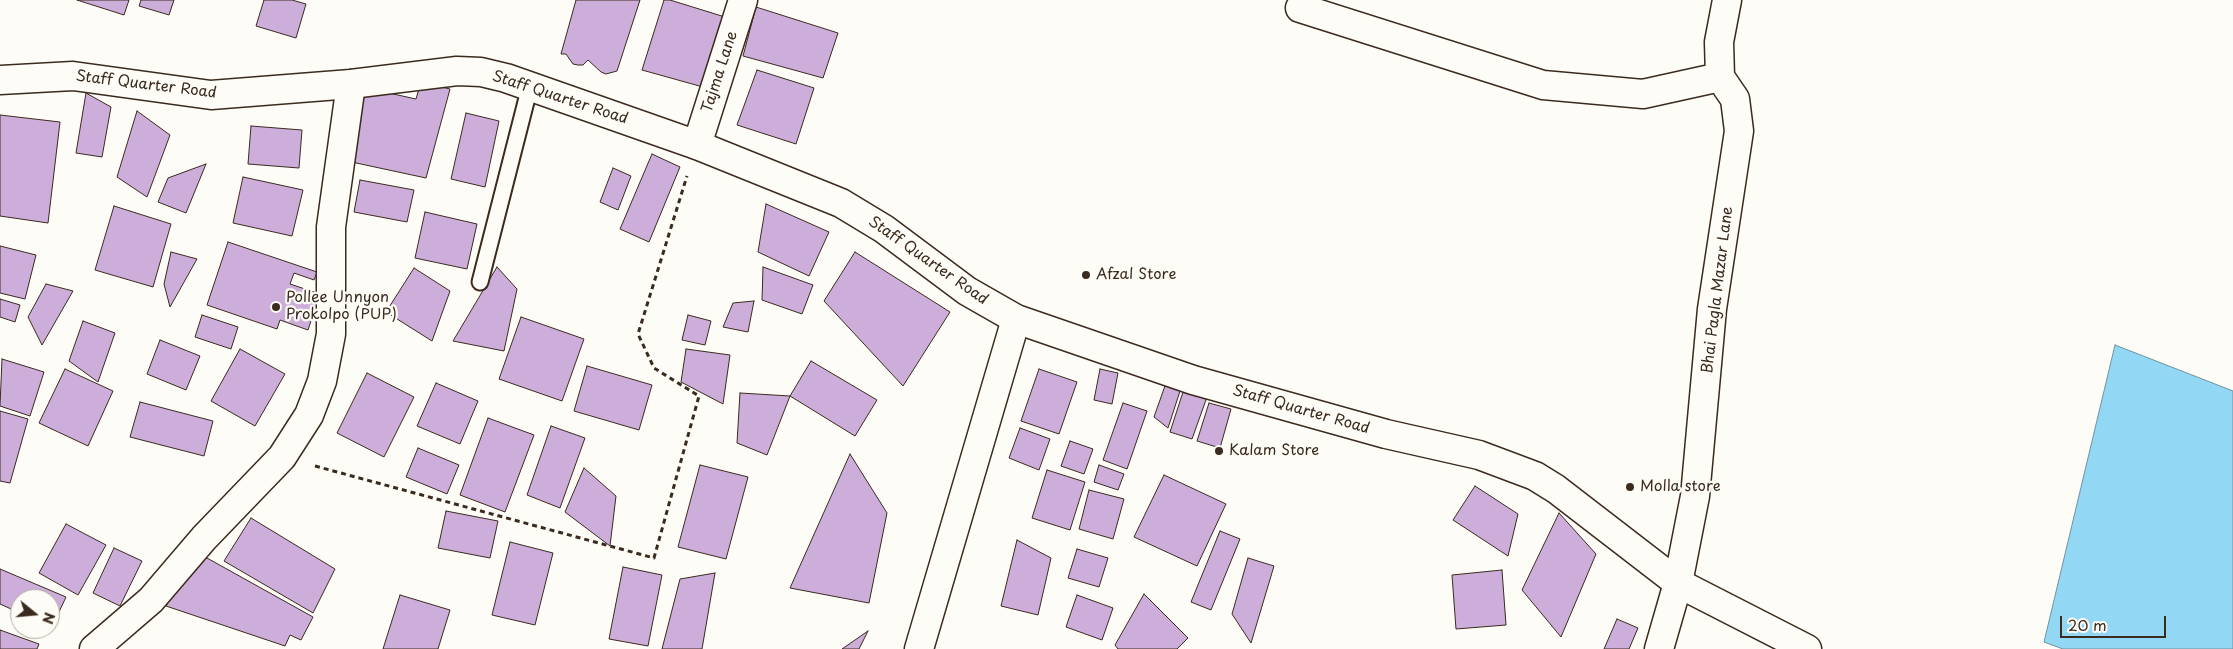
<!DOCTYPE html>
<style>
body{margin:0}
#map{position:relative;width:2233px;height:649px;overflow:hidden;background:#fdfcf7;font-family:"Playpen Sans",sans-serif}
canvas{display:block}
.north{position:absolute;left:10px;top:589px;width:50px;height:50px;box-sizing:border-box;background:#fdfcf7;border:1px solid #afa8a0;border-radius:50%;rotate:107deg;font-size:14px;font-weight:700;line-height:20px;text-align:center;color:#3b2a1e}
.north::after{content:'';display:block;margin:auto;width:18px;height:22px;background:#3b2a1e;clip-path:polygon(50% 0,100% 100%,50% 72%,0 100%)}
.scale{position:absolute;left:2060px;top:616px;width:106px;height:22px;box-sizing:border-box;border:2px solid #3b2a1e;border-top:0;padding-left:6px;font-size:15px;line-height:18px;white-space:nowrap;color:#3b2a1e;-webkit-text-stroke:4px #fdfcf7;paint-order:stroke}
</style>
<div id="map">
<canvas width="2233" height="649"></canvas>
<div class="north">N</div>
<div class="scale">20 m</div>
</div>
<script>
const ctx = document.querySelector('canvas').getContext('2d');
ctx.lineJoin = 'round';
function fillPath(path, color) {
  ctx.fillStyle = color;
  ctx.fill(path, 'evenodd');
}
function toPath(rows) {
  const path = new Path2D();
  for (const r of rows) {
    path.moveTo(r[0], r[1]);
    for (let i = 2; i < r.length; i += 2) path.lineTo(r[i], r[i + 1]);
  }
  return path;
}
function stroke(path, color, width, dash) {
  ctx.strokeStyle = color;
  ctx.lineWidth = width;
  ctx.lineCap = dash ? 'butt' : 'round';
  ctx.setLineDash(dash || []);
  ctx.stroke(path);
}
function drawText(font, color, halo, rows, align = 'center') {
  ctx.font = font + ' "Playpen Sans",sans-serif';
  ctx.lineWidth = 4.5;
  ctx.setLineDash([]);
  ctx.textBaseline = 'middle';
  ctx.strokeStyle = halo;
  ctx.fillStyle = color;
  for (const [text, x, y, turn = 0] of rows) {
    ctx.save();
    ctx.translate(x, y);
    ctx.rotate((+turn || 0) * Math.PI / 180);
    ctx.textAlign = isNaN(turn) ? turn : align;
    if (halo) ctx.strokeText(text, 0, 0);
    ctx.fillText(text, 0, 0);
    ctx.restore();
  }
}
const water = toPath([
 [2115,345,2233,391,2233,649,2063,649,2044,642,2115,345]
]);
fillPath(water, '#92d8f4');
stroke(water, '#6f929e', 1);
const building = toPath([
 [77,0,129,0,124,15,77,0],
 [141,0,174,0,169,15,139,6,141,0],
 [264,0,292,0,306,4,296,38,256,26,264,0],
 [576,0,640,0,617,71,606,74,601,72,588,60,583,65,578,65,573,64,566,54,561,54,576,0],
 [664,0,670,0,725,17,703,87,642,70,664,0],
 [756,7,838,33,823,78,743,56,756,7],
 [757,70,814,88,796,144,737,125,757,70],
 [421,82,450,89,426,178,347,161,366,88,416,99,421,82],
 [86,93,111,107,102,157,76,153,86,93],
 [137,111,170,135,147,197,117,177,137,111],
 [466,113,499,121,485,187,451,179,466,113],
 [0,115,60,122,48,223,0,216,0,115],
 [251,126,302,130,299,168,248,164,251,126],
 [652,154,680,167,649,242,620,229,652,154],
 [206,164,186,213,158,202,168,178,206,164],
 [613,168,631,176,618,210,600,202,613,168],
 [243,177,303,190,292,236,233,223,243,177],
 [360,180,414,190,407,222,354,212,360,180],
 [766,204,829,232,809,276,758,252,766,204],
 [114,206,171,224,153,287,95,270,114,206],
 [425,212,477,224,467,269,415,258,425,212],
 [228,242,317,272,314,280,294,273,290,284,320,294,308,330,280,320,277,329,207,305,228,242],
 [0,246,36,255,25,299,0,293,0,246],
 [171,252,197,259,170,307,164,284,171,252],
 [855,252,950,312,903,386,824,301,855,252],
 [497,267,517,289,504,351,453,341,497,267],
 [763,267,813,285,802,314,762,300,763,267],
 [414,268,450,291,432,341,386,312,414,268],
 [46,284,73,291,42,345,28,317,46,284],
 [0,299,20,305,15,322,0,317,0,299],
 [754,301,748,332,723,327,733,303,754,301],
 [202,315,238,327,231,349,195,337,202,315],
 [688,315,711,321,705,345,682,340,688,315],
 [521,317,584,339,562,401,499,379,521,317],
 [83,321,115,333,98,382,69,361,83,321],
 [160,340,200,356,186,390,147,374,160,340],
 [240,349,285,374,255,426,211,401,240,349],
 [686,349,730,355,723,404,681,382,686,349],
 [2,359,44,372,30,416,0,406,2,359],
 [811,361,877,400,855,436,790,396,811,361],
 [587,366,652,385,639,430,574,411,587,366],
 [65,369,113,391,88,446,39,423,65,369],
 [1039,369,1077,382,1059,434,1021,421,1039,369],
 [1100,369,1118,373,1112,404,1094,400,1100,369],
 [367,373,414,397,384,457,337,433,367,373],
 [436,383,478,401,460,444,417,426,436,383],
 [1166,383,1181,388,1168,428,1154,417,1166,383],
 [1184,389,1207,397,1192,439,1170,432,1184,389],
 [740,393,790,396,767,455,737,443,740,393],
 [140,402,213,421,204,456,130,437,140,402],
 [1123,403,1147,411,1127,469,1103,460,1123,403],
 [1209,403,1231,409,1220,448,1197,441,1209,403],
 [0,411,28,419,10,483,0,481,0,411],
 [488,418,534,435,505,512,460,495,488,418],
 [551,426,585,438,560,508,527,495,551,426],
 [1020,428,1050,439,1039,470,1009,458,1020,428],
 [1070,441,1093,449,1084,474,1061,466,1070,441],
 [418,448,459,465,447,494,406,477,418,448],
 [850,454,887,513,869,603,790,588,850,454],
 [700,465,748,477,726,559,678,547,700,465],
 [1099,465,1124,474,1118,490,1094,482,1099,465],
 [584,468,616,496,610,546,565,512,584,468],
 [1047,470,1085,482,1070,530,1032,518,1047,470],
 [1164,475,1226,504,1197,566,1134,537,1164,475],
 [1475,486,1518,514,1508,556,1453,520,1475,486],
 [1089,490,1124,499,1113,539,1079,529,1089,490],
 [446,511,498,521,490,558,438,548,446,511],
 [1559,513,1596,554,1561,637,1522,590,1559,513],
 [251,518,335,569,313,613,224,561,251,518],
 [66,524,106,545,78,595,39,573,66,524],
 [1220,531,1240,539,1211,610,1191,602,1220,531],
 [1017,540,1051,558,1038,615,1001,606,1017,540],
 [510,542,553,553,535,625,492,615,510,542],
 [114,548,142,561,120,606,93,593,114,548],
 [1077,549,1108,558,1099,587,1068,578,1077,549],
 [198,553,313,617,301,640,290,635,285,646,166,606,198,553],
 [1248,558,1274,566,1251,643,1232,614,1248,558],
 [623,567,662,575,648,646,609,639,623,567],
 [0,569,66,597,52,627,50,626,50,599,20,599,20,613,0,604,0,569],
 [1502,570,1506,625,1456,629,1452,575,1502,570],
 [715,573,702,649,662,649,680,579,715,573],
 [1144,594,1188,638,1177,649,1118,649,1115,645,1144,594],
 [400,595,450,610,438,649,383,649,400,595],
 [1077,595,1113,608,1102,640,1066,627,1077,595],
 [1617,619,1638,628,1629,649,1604,649,1617,619],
 [0,630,39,644,37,649,0,649,0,630],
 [868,631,859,649,842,649,868,631]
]);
fillPath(building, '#cdaeda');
stroke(building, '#3b2a1e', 1);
const service = toPath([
 [480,282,530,86]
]);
const minor = toPath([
 [1300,8,1543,85,1643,94,1720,77],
 [697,145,743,0],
 [94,649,151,600,204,538,282,457,309,415,322,381,331,334,331,227,351,84],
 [919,649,1016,319],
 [1659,649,1678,583,1695,496,1712,309,1739,131,1735,99,1720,77,1719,42,1727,0]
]);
const tertiary = toPath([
 [0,80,73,76,211,95,351,84,457,71,481,72,506,78,697,145,841,203,884,229,967,291,1016,319,1193,380,1386,434,1479,455,1535,476,1556,489,1678,583,1807,649]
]);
stroke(service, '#3b2a1e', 19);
stroke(minor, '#3b2a1e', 31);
stroke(tertiary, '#3b2a1e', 31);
stroke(toPath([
 [315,466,654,558,699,396,654,368,638,334,687,176]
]), '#3b2a1e', 3, [5, 4]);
stroke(service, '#fdfcf7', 15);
stroke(minor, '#fdfcf7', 28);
stroke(tertiary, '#fdfcf7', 28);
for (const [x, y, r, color] of [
 [1086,275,5,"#3b2a1e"],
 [276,307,5,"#3b2a1e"],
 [1219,451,5,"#3b2a1e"],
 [1630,487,5,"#3b2a1e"]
]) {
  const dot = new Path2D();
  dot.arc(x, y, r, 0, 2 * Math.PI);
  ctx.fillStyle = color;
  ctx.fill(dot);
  stroke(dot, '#fdfcf7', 2);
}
drawText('15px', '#3b2a1e', '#fdfcf7', [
 ["Tajma Lane",720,72,-72],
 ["Staff Quarter Road",146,85,7],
 ["Staff Quarter Road",560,98,18],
 ["Staff Quarter Road",928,261,35],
 ["Bhai Pagla Mazar Lane",1718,290,-83],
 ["Staff Quarter Road",1301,410,16]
]);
drawText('15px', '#3b2a1e', '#fdfcf7', [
 ["Afzal Store",1096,275],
 ["Pollee Unnyon",286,298],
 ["Prokolpo (PUP)",286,315],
 ["Kalam Store",1229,451],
 ["Molla store",1640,487]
], 'left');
</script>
